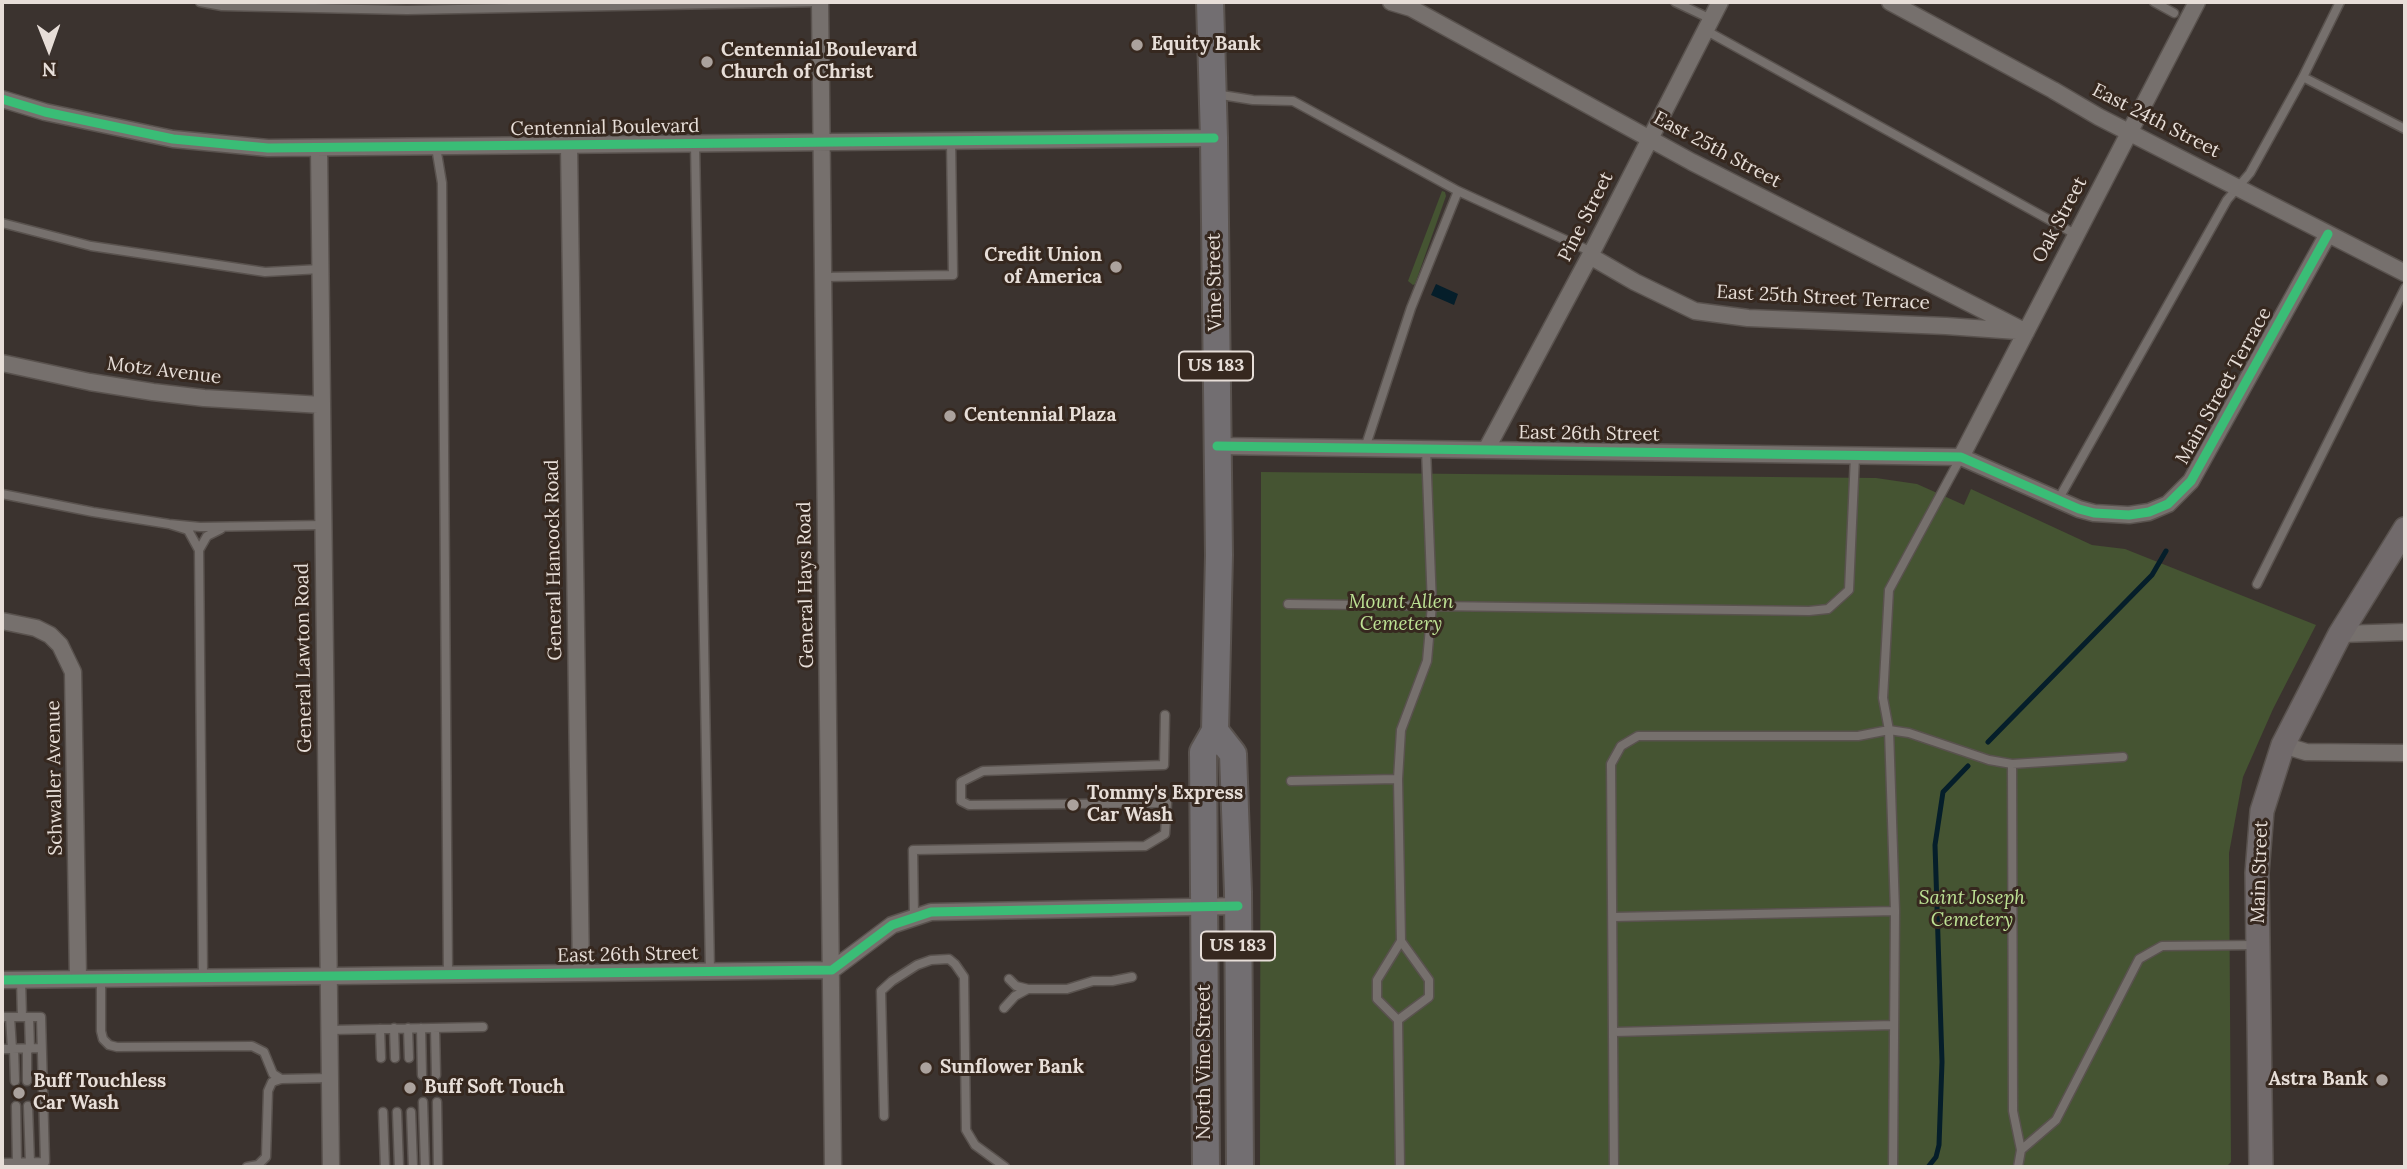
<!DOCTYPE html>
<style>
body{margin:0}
#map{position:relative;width:2407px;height:1169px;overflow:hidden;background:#3b332f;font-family:Lora,serif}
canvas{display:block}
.frame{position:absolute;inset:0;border:4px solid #e7ded8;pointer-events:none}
.north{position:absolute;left:14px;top:14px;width:70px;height:70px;-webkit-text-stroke:5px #36281f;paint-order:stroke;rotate:179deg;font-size:19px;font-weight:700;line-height:28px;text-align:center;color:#e7ded8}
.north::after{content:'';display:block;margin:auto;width:24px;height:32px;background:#e7ded8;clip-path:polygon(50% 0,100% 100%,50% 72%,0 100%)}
</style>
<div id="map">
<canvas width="2407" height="1169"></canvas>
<div class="frame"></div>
<div class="north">N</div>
</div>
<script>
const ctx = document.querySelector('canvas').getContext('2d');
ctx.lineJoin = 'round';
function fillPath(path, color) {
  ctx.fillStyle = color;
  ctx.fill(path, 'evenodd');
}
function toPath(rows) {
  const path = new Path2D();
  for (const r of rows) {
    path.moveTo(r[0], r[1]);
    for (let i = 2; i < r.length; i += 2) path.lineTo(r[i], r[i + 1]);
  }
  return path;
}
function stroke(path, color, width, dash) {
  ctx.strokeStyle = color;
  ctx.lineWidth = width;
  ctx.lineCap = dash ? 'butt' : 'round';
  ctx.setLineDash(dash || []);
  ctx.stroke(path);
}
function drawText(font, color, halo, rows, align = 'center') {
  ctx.font = font + ' Lora,serif';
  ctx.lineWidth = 6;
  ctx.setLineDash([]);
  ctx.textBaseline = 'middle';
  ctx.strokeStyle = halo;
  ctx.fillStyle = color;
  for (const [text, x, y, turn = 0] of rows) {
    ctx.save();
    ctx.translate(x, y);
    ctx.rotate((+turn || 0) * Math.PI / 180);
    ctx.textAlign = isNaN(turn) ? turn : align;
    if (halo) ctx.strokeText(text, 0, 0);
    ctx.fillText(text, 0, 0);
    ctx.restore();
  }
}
fillPath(toPath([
 [1442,191,1445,192,1446,196,1415,284,1413,285,1408,281],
 [1261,472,1876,478,1917,484,1964,505,1971,489,2092,545,2125,549,2316,625,2273,709,2243,777,2229,853,2231,1162,2226,1167,1260,1167]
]), '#455432');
fillPath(toPath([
 [1436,284,1458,294,1454,305,1431,295]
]), '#051e2a');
stroke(toPath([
 [1988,742,2152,575,2166,551],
 [1928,1167,1936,1157,1939,1145,1942,1062,1935,845,1943,792,1968,766]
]), '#051e2a', 5);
const lane = toPath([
 [200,2,222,6,407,10,820,2],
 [1675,2,1711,19],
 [2154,2,2174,13],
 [1705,30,2075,234],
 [2303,77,2405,129],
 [1215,94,1253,100,1293,101,1458,191,1592,252],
 [695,144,710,972],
 [436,147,442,183,448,975],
 [2,223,91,246,265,272,321,269],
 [824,277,953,275,951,141],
 [1365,448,1411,308,1458,191],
 [2,494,93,512,169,524,200,527,324,525],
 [2058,500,2227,200,2250,173,2303,77,2340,2],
 [169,524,188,530,199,550,203,978],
 [199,550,207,536,221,529],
 [2257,584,2405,288],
 [1288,604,1809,611,1828,609,1849,590,1855,456],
 [2012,764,2013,1111,2021,1150,2018,1167],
 [1291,781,1398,779],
 [914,916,913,850,1145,846,1165,834,1167,803,969,805,961,801,961,782,983,771,1164,765,1165,715],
 [1614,917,1895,911],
 [101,979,101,1031,103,1039,109,1045,117,1047,252,1046,264,1052,273,1074,281,1079],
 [1009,979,1016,986,1028,989],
 [21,980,22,1017],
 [1004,1008,1015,996,1028,989,1067,989,1093,981,1112,981,1132,977],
 [2,1017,41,1017,45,1162,2,1163],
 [10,1017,12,1049],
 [29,1017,30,1049],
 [1398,1020,1429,997,1429,980,1401,941],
 [394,1028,395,1058],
 [408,1028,409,1058],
 [421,1028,422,1075],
 [435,1028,436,1075],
 [380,1029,381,1058],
 [330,1030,483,1027],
 [1614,1032,1894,1025],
 [2,1049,41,1048],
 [14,1049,15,1081],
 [27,1049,27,1081],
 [423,1102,425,1167],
 [437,1102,438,1167],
 [16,1106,17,1163],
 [28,1106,30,1163],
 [383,1112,385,1167],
 [397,1112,399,1167],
 [411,1112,413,1167],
 [884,1116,881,991,892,981,917,965,931,960,949,959,955,964,964,977,966,1130,975,1145,1005,1167],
 [2021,1150,2056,1120,2139,959,2162,946,2255,945],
 [247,1167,258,1165,266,1157,268,1091,272,1082,281,1079,330,1078],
 [1400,1167,1398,1020,1377,999,1377,980,1401,941,1398,779,1401,730,1427,661,1432,605,1426,449],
 [1614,1167,1611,764,1621,746,1638,736,1858,736,1889,730,1909,733,1989,760,2012,764,2123,757],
 [1893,1167,1895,911,1889,730,1883,698,1889,590,1961,457]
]);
const street = toPath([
 [820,2,833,1167],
 [1391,2,1411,8,1692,162,2026,332],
 [1890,2,2053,90,2099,117,2405,273],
 [2,99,45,112,173,139,268,148,1214,138],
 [569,146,581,973],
 [319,148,331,1167],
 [1590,256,1635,282,1695,311,1748,318,1946,326,2017,331],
 [2,363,90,382,153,392,204,398,322,405],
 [1217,446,1961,457,2079,509,2094,513,2129,515,2149,512,2168,504,2191,481,2328,234],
 [1486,450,1592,252,1720,2],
 [1961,457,2197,2],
 [2,621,36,628,50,635,60,645,73,672,78,979],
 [2340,634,2405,632],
 [2283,745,2306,752,2405,753],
 [2,980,832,970,892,925,931,912,1238,906]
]);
const secondary = toPath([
 [2261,1167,2257,873,2262,811,2283,745,2340,634,2405,529]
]);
const primary = toPath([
 [1210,2,1214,138,1219,555,1215,731],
 [1215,731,1233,754,1238,892,1240,1167],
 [1206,1167,1203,752,1215,731]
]);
stroke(lane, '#59524e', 11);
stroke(street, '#59524e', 19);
stroke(secondary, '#59524e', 26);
stroke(primary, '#59524e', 30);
stroke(lane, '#76706d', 8);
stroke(street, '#76706d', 16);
stroke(secondary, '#716a6b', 23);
stroke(primary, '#726e71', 26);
stroke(toPath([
 [2,99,45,112,173,139,268,148,1214,138],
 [1217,446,1961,457,2079,509,2094,513,2129,515,2149,512,2168,504,2191,481,2328,234],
 [2,980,832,970,892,925,931,912,1238,906]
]), '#3abd76', 9);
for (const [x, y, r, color] of [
 [1137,45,7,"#aba29d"],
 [707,62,7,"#aba29d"],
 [1116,267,7,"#aba29d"],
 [950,416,7,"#aba29d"],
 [1073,805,7,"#aba29d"],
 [926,1068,7,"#aba29d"],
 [2382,1080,7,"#aba29d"],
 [410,1088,7,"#aba29d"],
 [19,1093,7,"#aba29d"]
]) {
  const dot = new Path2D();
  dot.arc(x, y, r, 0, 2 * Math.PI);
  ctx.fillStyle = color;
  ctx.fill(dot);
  stroke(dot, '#36281f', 2.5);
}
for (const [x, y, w] of [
 [1216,366,74],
 [1238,946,74]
]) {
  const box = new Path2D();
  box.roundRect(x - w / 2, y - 14.5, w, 29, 5);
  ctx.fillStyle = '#36281f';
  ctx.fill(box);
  stroke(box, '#e7ded8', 2);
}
drawText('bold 18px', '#e7ded8', null, [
 ["US 183",1216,366],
 ["US 183",1238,946]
]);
drawText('bold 19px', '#e7ded8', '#36281f', [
 ["Equity Bank",1151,45],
 ["Centennial Boulevard",721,51],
 ["Church of Christ",721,73],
 ["Credit Union",1102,256,"right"],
 ["of America",1102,278,"right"],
 ["Centennial Plaza",964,416],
 ["Tommy's Express",1087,794],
 ["Car Wash",1087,816],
 ["Sunflower Bank",940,1068],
 ["Astra Bank",2368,1080,"right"],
 ["Buff Touchless",33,1082],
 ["Car Wash",33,1104],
 ["Buff Soft Touch",424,1088]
], 'left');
drawText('19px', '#e7ded8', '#36281f', [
 ["East 24th Street",2156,121,27],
 ["Centennial Boulevard",605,128,-1],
 ["East 25th Street",1717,150,28],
 ["Pine Street",1586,217,-63],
 ["Oak Street",2060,220,-62],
 ["Vine Street",1215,282,-91],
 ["East 25th Street Terrace",1823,298,3],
 ["Motz Avenue",164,371,7],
 ["Main Street Terrace",2224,386,-61],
 ["East 26th Street",1589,434,1],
 ["General Hancock Road",554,560,-91],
 ["General Hays Road",806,585,-91],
 ["General Lawton Road",304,658,-91],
 ["Schwaller Avenue",55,778,-91],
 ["Main Street",2260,872,-88],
 ["East 26th Street",628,955,-1],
 ["North Vine Street",1205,1062,-90]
]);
drawText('italic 19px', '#bde294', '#36281f', [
 ["Mount Allen",1401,603],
 ["Cemetery",1401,625],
 ["Saint Joseph",1972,899],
 ["Cemetery",1972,921]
]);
</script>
